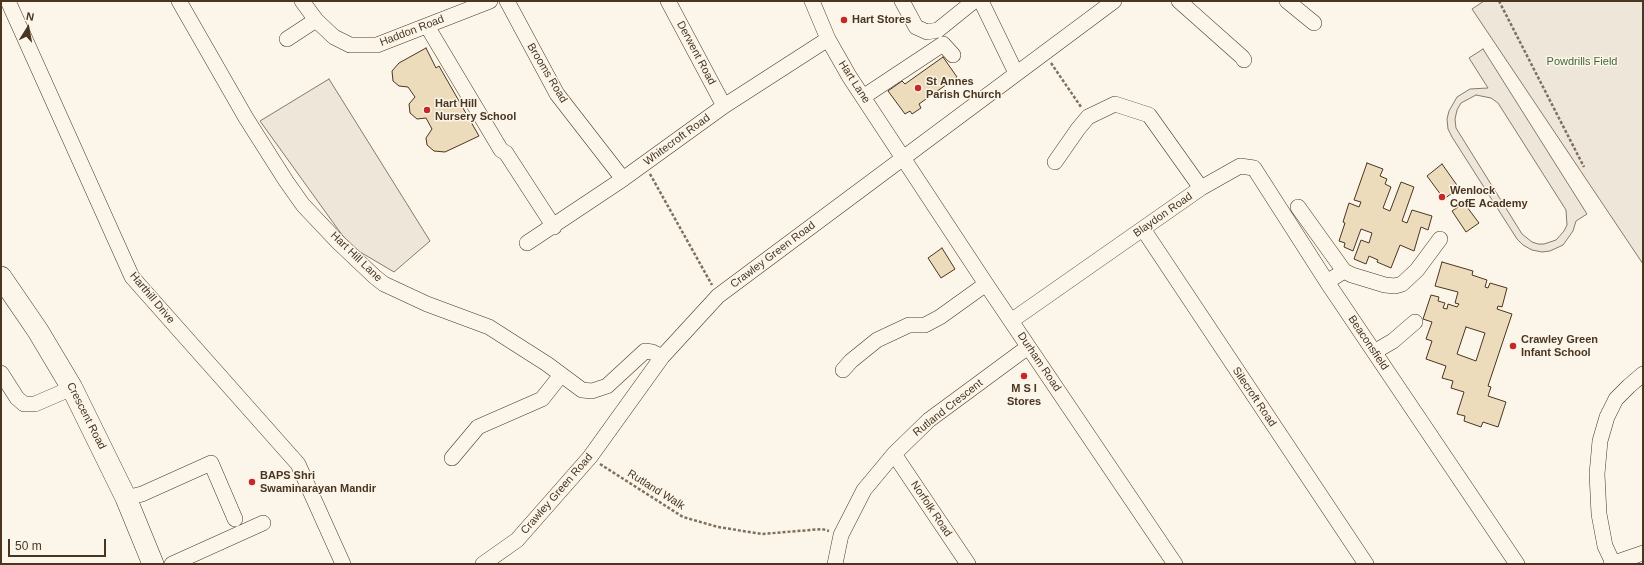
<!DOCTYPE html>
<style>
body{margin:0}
#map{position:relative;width:1644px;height:565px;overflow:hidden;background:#fbf6e9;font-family:Helvetica,sans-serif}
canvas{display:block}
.frame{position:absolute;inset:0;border:2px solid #4a3520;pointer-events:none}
.north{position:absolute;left:8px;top:8px;width:40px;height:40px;-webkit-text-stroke:3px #fbf6e9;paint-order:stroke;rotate:11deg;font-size:11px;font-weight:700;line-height:16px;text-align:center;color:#4a3520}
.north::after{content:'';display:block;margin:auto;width:14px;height:18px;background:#4a3520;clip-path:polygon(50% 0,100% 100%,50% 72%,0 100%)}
.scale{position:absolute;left:8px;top:539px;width:98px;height:18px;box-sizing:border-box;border:2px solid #4a3520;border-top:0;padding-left:5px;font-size:12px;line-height:14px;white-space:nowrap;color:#4a3520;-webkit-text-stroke:3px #fbf6e9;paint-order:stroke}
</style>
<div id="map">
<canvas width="1644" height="565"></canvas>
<div class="frame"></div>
<div class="north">N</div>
<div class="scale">50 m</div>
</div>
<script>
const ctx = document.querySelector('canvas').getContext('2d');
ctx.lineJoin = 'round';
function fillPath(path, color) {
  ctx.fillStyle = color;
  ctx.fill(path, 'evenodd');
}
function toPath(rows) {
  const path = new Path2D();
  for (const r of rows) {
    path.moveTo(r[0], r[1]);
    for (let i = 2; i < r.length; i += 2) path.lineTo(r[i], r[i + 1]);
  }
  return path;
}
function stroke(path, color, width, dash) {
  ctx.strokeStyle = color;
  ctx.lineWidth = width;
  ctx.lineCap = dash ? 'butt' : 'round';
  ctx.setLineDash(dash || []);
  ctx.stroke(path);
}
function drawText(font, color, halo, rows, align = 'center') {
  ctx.font = font + ' Helvetica,sans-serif';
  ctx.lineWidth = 3;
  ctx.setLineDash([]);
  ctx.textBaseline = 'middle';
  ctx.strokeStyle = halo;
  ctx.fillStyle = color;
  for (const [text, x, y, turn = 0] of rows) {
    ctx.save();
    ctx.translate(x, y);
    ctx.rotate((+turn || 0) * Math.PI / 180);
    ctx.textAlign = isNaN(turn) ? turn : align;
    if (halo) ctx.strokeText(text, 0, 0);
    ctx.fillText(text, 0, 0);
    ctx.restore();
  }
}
const green = toPath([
 [1484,1,1643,1,1643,264,1472,9,1484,1],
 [1483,49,1587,214,1576,221,1573,231,1563,245,1550,251,1542,252,1532,250,1523,245,1517,239,1452,137,1448,129,1447,119,1449,111,1457,97,1470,89,1488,88,1469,58,1483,49],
 [1476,95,1491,98,1498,103,1566,210,1567,225,1564,231,1556,240,1544,244,1538,244,1532,242,1522,234,1456,128,1455,119,1457,110,1461,103,1476,95],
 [329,79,430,241,394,272,350,246,260,121,329,79]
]);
fillPath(green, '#ede6d9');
stroke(green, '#887966', 1);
const building = toPath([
 [426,48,436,68,439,66,479,136,445,152,434,151,427,145,426,138,432,129,426,118,417,119,410,113,409,104,415,97,408,87,399,86,393,81,392,71,399,63,426,48],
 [943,57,957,77,919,104,921,108,912,114,910,111,905,114,888,91,902,81,905,84,943,57],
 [1367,163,1383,169,1380,176,1387,179,1385,184,1391,187,1383,208,1390,211,1401,182,1414,187,1402,221,1407,223,1412,210,1432,216,1428,230,1421,227,1414,251,1400,245,1391,268,1377,262,1378,260,1369,256,1366,264,1354,259,1361,240,1369,243,1372,233,1361,229,1353,251,1344,247,1345,243,1339,241,1345,223,1343,222,1349,203,1359,207,1361,202,1354,200,1367,163],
 [1442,164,1459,188,1444,199,1427,176,1442,164],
 [1464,203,1479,223,1466,232,1452,211,1464,203],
 [942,248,955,269,941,278,928,258,942,248],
 [1442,262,1473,271,1472,275,1487,280,1485,287,1488,288,1490,283,1507,288,1502,307,1498,306,1497,309,1512,314,1488,386,1491,387,1488,396,1506,402,1498,427,1483,422,1481,427,1464,421,1465,416,1457,414,1464,392,1451,388,1453,381,1442,378,1446,366,1426,359,1432,341,1426,339,1432,322,1423,319,1431,295,1439,297,1438,301,1445,303,1443,308,1447,309,1448,304,1457,307,1459,304,1455,303,1458,292,1435,286,1442,262],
 [1466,327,1485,333,1476,361,1457,354,1466,327]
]);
fillPath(building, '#ecdcbc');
stroke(building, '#4a3520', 1);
const minor = toPath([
 [8,1,132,277,298,464,343,564],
 [179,1,246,118,286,181,303,205,338,242,375,277,384,284,427,304,489,327,547,364,582,390,592,391,607,386,645,351,652,352,662,357],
 [302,1,316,20,334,37,350,45,377,45,490,1],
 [507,1,557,94,623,179],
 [668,1,724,106],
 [812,1,828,39,849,76,986,284,1175,564],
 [902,1,916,27,927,32,938,30,974,1],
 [981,1,1016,73],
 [1179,1,1242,57,1244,60],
 [1287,1,1314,23],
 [427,26,501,150,506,153,554,227],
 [287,39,316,20],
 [863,97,943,44,953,55],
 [1201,188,1240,166,1254,168,1327,282,1517,564],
 [1298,207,1344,271],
 [1143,229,1366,564],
 [527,243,623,179,724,106,828,39],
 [1327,282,1344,271,1352,275,1385,285,1395,286,1402,284,1417,270,1440,239],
 [1011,321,1201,188,1149,115,1115,104,1088,117,1078,129,1055,162],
 [1374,352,1393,341,1415,322],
 [843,370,851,361,877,340,909,325,925,325,940,317,986,284],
 [1,373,17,398,24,404,35,404,72,388],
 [894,454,968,564],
 [452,458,478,427,542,399,561,375],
 [126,498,142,494,211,463,235,519],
 [1613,563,1605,546,1599,514,1597,474,1600,441,1607,417,1616,399,1629,386,1643,374],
 [172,564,263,523],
 [483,564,517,540,590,457,662,357,718,296,1114,1],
 [835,564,841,535,864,490,894,454,929,420,1028,347],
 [1611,564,1643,553]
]);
const highway = toPath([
 [1,277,38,331,72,388,126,498,153,564]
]);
stroke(minor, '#4a3520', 16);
stroke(highway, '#4a3520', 22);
stroke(toPath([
 [1499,1,1584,167],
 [1051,63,1081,107],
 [650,174,712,285],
 [600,464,683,517,718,527,762,534,822,529,829,531]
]), '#7f6f5c', 2.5, [3, 2]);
stroke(minor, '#fbf6e9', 15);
stroke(highway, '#fbf6e9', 21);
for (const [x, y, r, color] of [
 [844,20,4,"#c62828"],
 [918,88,4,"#c62828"],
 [427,110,4,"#c62828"],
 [1442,197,4,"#c62828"],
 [1513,346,4,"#c62828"],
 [1024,376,4,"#c62828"],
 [252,482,4,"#c62828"]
]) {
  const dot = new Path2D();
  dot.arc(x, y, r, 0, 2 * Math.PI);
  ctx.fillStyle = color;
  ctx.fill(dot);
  stroke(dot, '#fbf6e9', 1.5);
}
drawText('bold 11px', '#4a3520', '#fbf6e9', [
 ["Hart Stores",852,20],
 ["St Annes",926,82],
 ["Parish Church",926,95],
 ["Hart Hill",435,104],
 ["Nursery School",435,117],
 ["Wenlock",1450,191],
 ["CofE Academy",1450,204],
 ["Crawley Green",1521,340],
 ["Infant School",1521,353],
 ["M S I",1024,389,"center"],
 ["Stores",1024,402,"center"],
 ["BAPS Shri",260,476],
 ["Swaminarayan Mandir",260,489]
], 'left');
drawText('11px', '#4a3520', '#fbf6e9', [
 ["Haddon Road",412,31,-21],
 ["Derwent Road",696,53,62],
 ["Brooms Road",547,73,59],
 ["Hart Lane",854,82,57],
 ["Whitecroft Road",677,140,-36],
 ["Blaydon Road",1163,215,-35],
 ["Crawley Green Road",773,255,-37],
 ["Hart Hill Lane",356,257,44],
 ["Harthill Drive",152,298,50],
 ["Beaconsfield",1368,343,56],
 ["Durham Road",1039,362,56],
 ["Silecroft Road",1254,397,56],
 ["Rutland Crescent",948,408,-38],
 ["Crescent Road",86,416,63],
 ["Rutland Walk",656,490,32],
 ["Crawley Green Road",557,494,-49],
 ["Norfolk Road",931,509,56]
]);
drawText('11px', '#436837', '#fbf6e9', [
 ["Powdrills Field",1582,62]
]);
</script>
